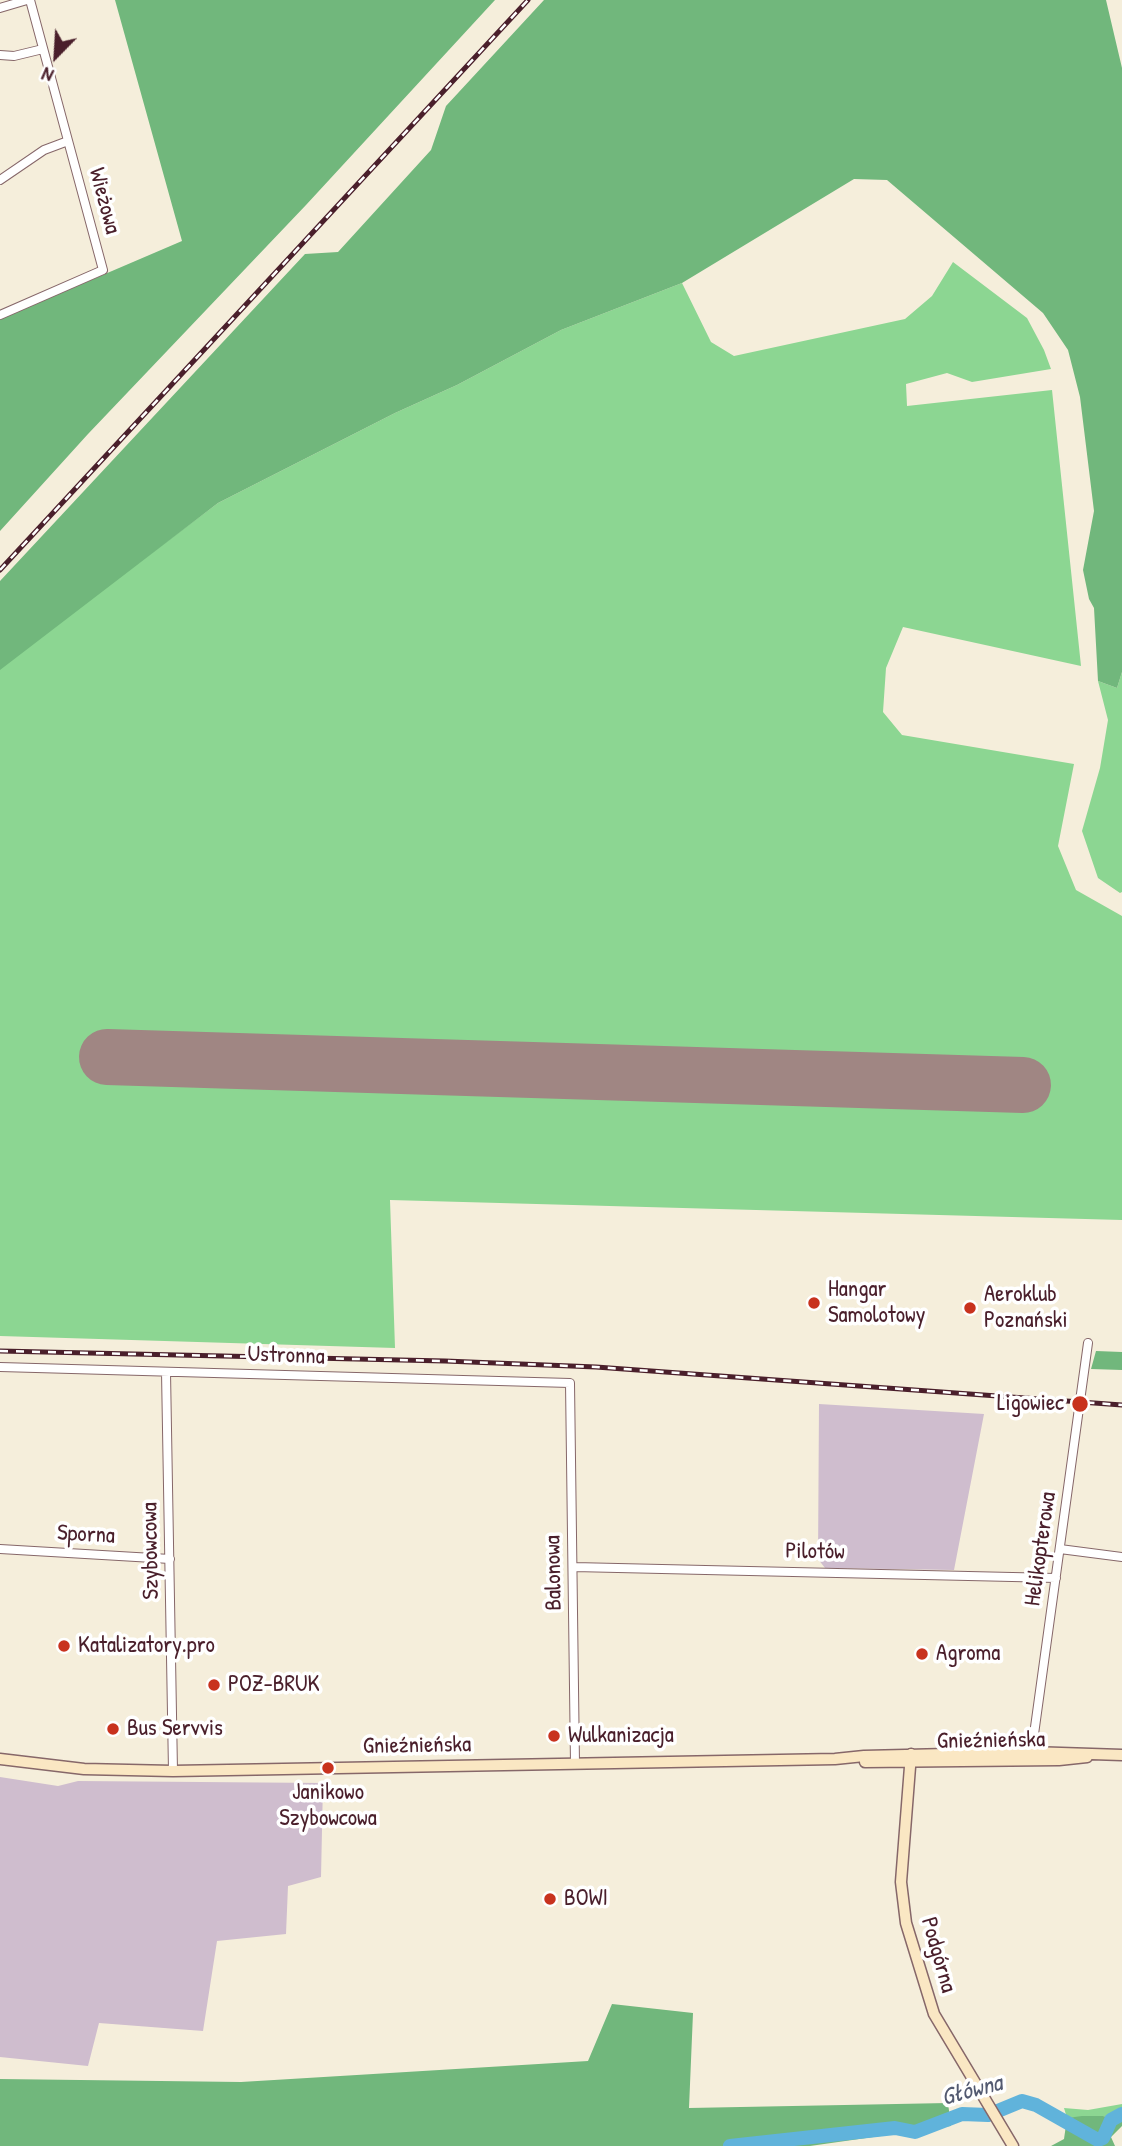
<!DOCTYPE html>
<meta charset="utf-8">
<style>
body{margin:0}
#map{position:relative;width:1122px;height:2146px;overflow:hidden;background:#f5eedb;font-family:"Patrick Hand",sans-serif}
canvas{display:block}
.north{position:absolute;left:21px;top:21px;width:70px;height:70px;-webkit-text-stroke:5px #fff;paint-order:stroke;rotate:204deg;font-size:19px;font-weight:700;line-height:28px;text-align:center;color:#4a1f2b}
.north::after{content:'';display:block;margin:auto;width:24px;height:32px;background:#4a1f2b;clip-path:polygon(50% 0,100% 100%,50% 72%,0 100%)}
</style>
<div id="map">
<canvas width="1122" height="2146"></canvas>
<div class="north">N</div>
</div>
<script>
const ctx = document.querySelector('canvas').getContext('2d');
ctx.lineJoin = 'round';
function fillPath(path, color) {
  ctx.fillStyle = color;
  ctx.fill(path, 'evenodd');
}
function toPath(rows) {
  const path = new Path2D();
  for (const r of rows) {
    path.moveTo(r[0], r[1]);
    for (let i = 2; i < r.length; i += 2) path.lineTo(r[i], r[i + 1]);
  }
  return path;
}
function stroke(path, color, width, dash) {
  ctx.strokeStyle = color;
  ctx.lineWidth = width;
  ctx.lineCap = dash ? 'butt' : 'round';
  ctx.setLineDash(dash || []);
  ctx.stroke(path);
}
function drawText(font, color, halo, rows, align = 'center') {
  ctx.font = font + ' "Patrick Hand",sans-serif';
  ctx.lineWidth = 7;
  ctx.setLineDash([]);
  ctx.textBaseline = 'middle';
  ctx.strokeStyle = halo;
  ctx.fillStyle = color;
  for (const [text, x, y, turn = 0] of rows) {
    ctx.save();
    ctx.translate(x, y);
    ctx.rotate((+turn || 0) * Math.PI / 180);
    ctx.textAlign = isNaN(turn) ? turn : align;
    if (halo) ctx.strokeText(text, 0, 0);
    ctx.fillText(text, 0, 0);
    ctx.restore();
  }
}
fillPath(toPath([
 [819,1404,984,1414,954,1570,825,1568,818,1559],
 [0,1777,58,1786,78,1781,323,1783,321,1877,288,1886,286,1934,217,1941,203,2031,99,2023,88,2066,0,2057]
]), '#cfbdce');
fillPath(toPath([
 [953,262,1027,318,1044,350,1051,369,972,382,947,373,906,384,907,406,1052,390,1081,666,903,627,886,668,883,712,902,735,1074,764,1058,846,1076,890,1122,916,1122,1220,390,1200,395,1348,0,1336,0,667,218,503,395,413,457,385,561,330,682,283,711,342,734,356,905,319,932,296],
 [1122,672,1122,892,1120,893,1098,878,1082,831,1100,768,1108,720,1098,681,1117,688],
 [1122,2104,1122,2121,1102,2116,1067,2118,1064,2108,1088,2110]
]), '#8cd692');
fillPath(toPath([
 [115,0,495,0,306,205,88,434,0,531,0,319,182,241],
 [544,0,1106,0,1122,68,1122,672,1117,688,1098,681,1094,608,1089,599,1083,570,1094,511,1080,397,1068,350,1043,313,887,180,854,179,682,283,561,330,457,385,395,413,218,503,0,670,0,581,305,254,338,252,431,150,446,106],
 [1096,1351,1122,1352,1122,1370,1091,1369],
 [612,2004,693,2013,689,2108,948,2103,951,2126,810,2146,0,2146,0,2079,241,2082,588,2061],
 [1082,2116,1103,2116,1122,2121,1122,2126,1111,2137,1115,2146,1051,2146,1064,2139,1067,2118]
]), '#71b77c');
stroke(toPath([
 [730,2146,895,2128,915,2132,962,2114,988,2115,1022,2101,1036,2105,1098,2140,1103,2138,1111,2120,1122,2114]
]), '#60b3db', 14);
stroke(toPath([
 [107,1057,1023,1085]
]), '#a08683', 56);
const street = toPath([
 [0,8,27,0],
 [0,55,14,56,43,49],
 [0,180,44,150,68,141],
 [0,315,103,270,30,0],
 [0,1367,570,1383,575,1764],
 [166,1372,173,1771],
 [0,1549,170,1559],
 [1060,1549,1122,1557],
 [574,1567,1056,1578],
 [1031,1756,1088,1343]
]);
const secondary = toPath([
 [911,1754,901,1882,906,1923,934,2014,1013,2146],
 [0,1759,84,1769,173,1771,835,1759,864,1756,1031,1752,1122,1755],
 [865,1762,1059,1760,1087,1757]
]);
stroke(street, '#866769', 10);
stroke(secondary, '#866769', 13);
stroke(street, '#fff', 8);
stroke(secondary, '#fae7c3', 10);
const rail = toPath([
 [0,570,528,0],
 [0,1351,445,1361,596,1367,1122,1405]
]);
stroke(rail, '#4a1f2b', 5);
stroke(rail, '#fff', 2.5, [8]);
for (const [x, y, r, color] of [
 [814,1303,7,"#c8321e"],
 [970,1308,7,"#c8321e"],
 [1080,1404,9,"#c8321e"],
 [64,1646,7,"#c8321e"],
 [922,1654,7,"#c8321e"],
 [214,1685,7,"#c8321e"],
 [113,1729,7,"#c8321e"],
 [554,1736,7,"#c8321e"],
 [328,1768,7,"#c8321e"],
 [550,1899,7,"#c8321e"]
]) {
  const dot = new Path2D();
  dot.arc(x, y, r, 0, 2 * Math.PI);
  ctx.fillStyle = color;
  ctx.fill(dot);
  stroke(dot, '#fff', 2.5);
}
drawText('23px', '#4a1f2b', '#fff', [
 ["Wieżowa",104,201,75],
 ["Ustronna",286,1356,2],
 ["Sporna",86,1535,3],
 ["Helikopterowa",1041,1549,-82],
 ["Szybowcowa",151,1551,-91],
 ["Pilotów",815,1552,1],
 ["Balonowa",554,1573,-91],
 ["Gnieźnieńska",991,1741,-1],
 ["Gnieźnieńska",417,1746,-1],
 ["Podgórna",938,1955,74]
]);
drawText('23px', '#4a1f2b', '#fff', [
 ["Hangar",828,1290],
 ["Samolotowy",828,1316],
 ["Aeroklub",984,1295],
 ["Poznański",984,1321],
 ["Ligowiec",1064,1404,"right"],
 ["Katalizatory.pro",78,1646],
 ["Agroma",936,1654],
 ["POZ-BRUK",228,1685],
 ["Bus Servvis",127,1729],
 ["Wulkanizacja",568,1736],
 ["Janikowo",328,1793,"center"],
 ["Szybowcowa",328,1819,"center"],
 ["BOWI",564,1899]
], 'left');
drawText('italic 24px', '#535a71', '#fff', [
 ["Główna",972,2091,-15]
]);
</script>
